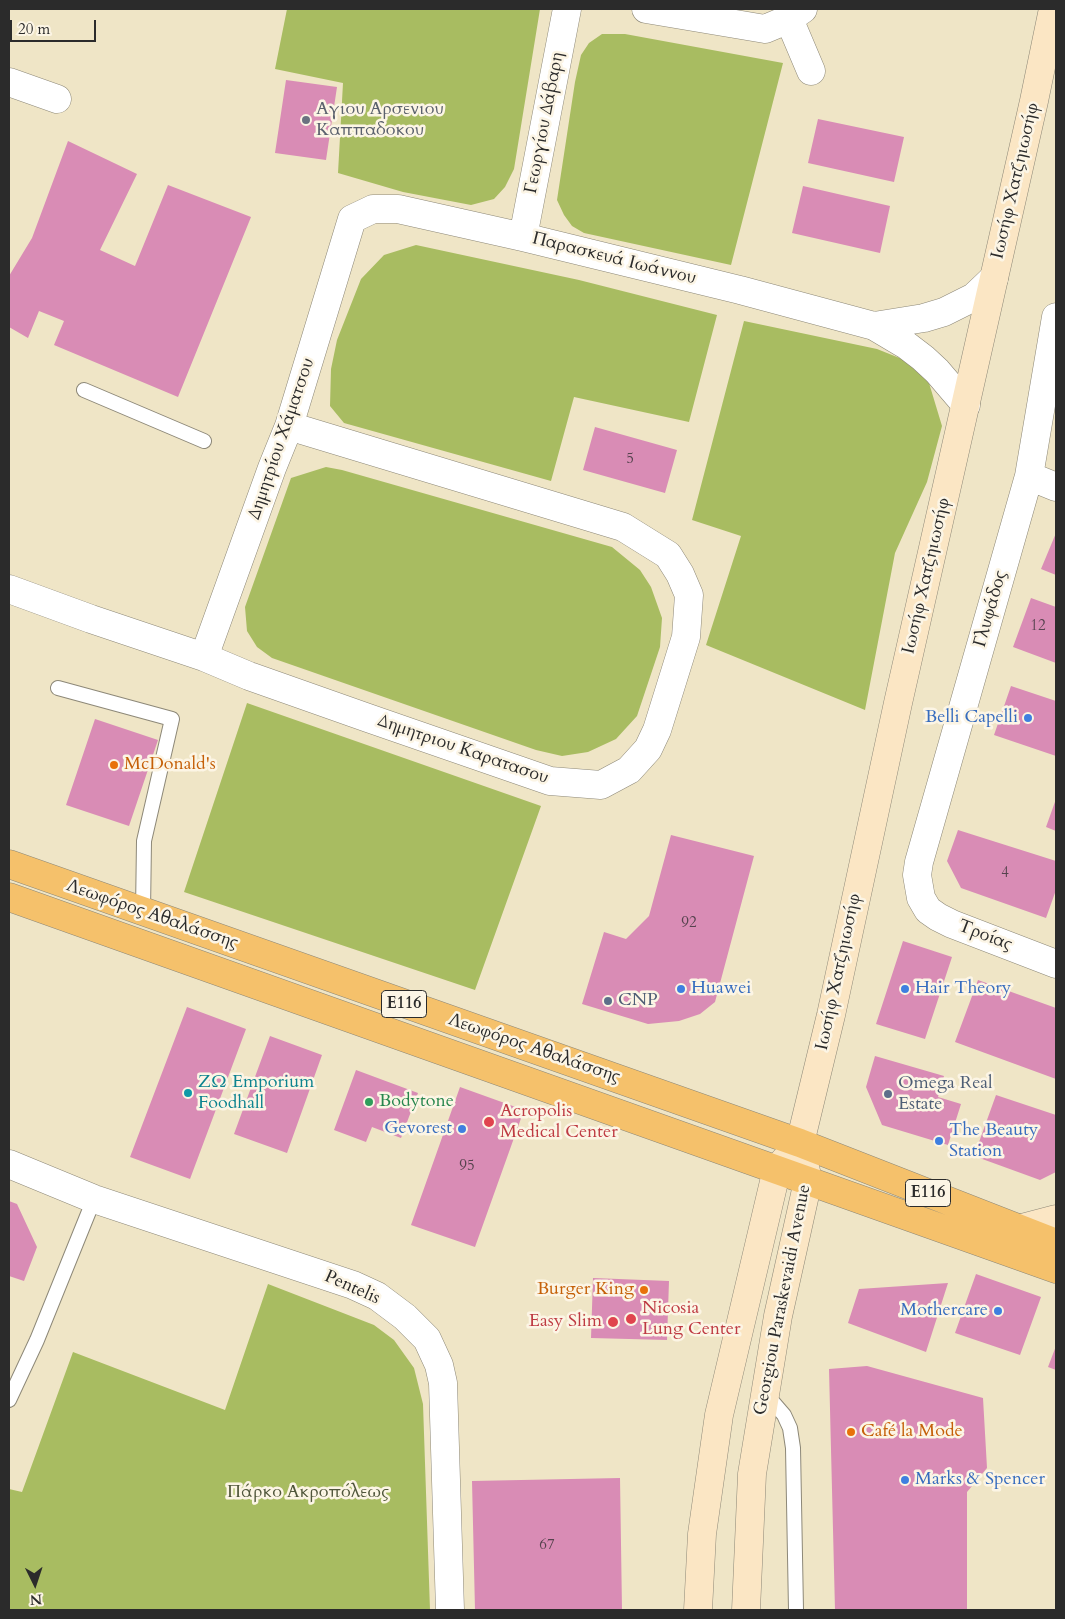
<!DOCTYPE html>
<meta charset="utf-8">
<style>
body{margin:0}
#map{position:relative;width:1065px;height:1619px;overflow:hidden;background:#efe5c6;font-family:Cardo,serif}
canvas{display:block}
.frame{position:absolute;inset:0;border:10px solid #2b2b2b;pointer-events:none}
.north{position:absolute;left:10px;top:1559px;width:50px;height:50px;-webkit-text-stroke:4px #fcf5e5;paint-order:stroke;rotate:176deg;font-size:14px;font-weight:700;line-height:20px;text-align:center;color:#2b2b2b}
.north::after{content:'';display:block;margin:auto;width:18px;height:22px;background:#2b2b2b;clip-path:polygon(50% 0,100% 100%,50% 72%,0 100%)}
.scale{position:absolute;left:10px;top:20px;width:86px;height:22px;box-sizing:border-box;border:2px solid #2b2b2b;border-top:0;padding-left:6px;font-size:15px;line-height:18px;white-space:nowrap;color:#2b2b2b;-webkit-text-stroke:4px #fcf5e5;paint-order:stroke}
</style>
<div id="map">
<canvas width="1065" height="1619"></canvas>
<div class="frame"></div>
<div class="north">N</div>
<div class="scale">20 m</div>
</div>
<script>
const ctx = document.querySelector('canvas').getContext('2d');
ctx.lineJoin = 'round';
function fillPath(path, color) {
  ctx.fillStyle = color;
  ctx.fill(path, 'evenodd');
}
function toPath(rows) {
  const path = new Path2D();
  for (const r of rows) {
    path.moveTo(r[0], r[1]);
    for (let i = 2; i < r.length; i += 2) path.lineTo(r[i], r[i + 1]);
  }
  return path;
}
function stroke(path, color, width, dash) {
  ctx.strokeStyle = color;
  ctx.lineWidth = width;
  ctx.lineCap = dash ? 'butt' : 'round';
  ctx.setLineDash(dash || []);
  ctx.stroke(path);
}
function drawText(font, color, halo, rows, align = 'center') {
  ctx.font = font + ' Cardo,serif';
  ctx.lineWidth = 5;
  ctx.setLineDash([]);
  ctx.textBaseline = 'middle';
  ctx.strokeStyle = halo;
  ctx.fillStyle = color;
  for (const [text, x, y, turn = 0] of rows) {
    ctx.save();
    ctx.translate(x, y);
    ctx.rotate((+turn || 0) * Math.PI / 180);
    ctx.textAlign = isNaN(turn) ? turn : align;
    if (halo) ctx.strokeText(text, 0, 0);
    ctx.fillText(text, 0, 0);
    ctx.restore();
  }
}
fillPath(toPath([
 [287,9,540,9,514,169,505,187,494,199,471,205,403,192,338,173,343,83,275,69],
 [602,34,625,34,783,63,731,265,584,233,572,226,564,215,557,200,575,82,581,55,589,43],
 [416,245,579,280,717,315,689,422,574,397,551,481,344,423,330,406,331,369,337,340,361,279,384,255],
 [744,321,877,349,907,361,929,383,942,426,927,482,895,553,865,710,706,645,741,536,692,520],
 [326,467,342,470,612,547,640,570,651,587,662,618,660,647,637,716,616,739,588,752,562,756,536,750,272,658,257,647,247,631,245,607,291,478],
 [247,703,541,806,475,990,184,892],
 [268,1284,374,1325,394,1340,414,1368,423,1404,430,1610,9,1610,9,1489,22,1492,73,1352,225,1410]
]), '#a8bc61');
fillPath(toPath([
 [286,80,337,87,326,160,275,153],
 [818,119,904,137,894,182,808,163],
 [68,141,137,174,100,250,135,266,168,185,251,217,178,397,54,345,64,321,39,311,28,338,9,327,9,276,32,238],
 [803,186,890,206,880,253,792,233],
 [595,427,677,450,665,493,583,470],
 [1056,533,1056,575,1041,569],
 [1031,598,1056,607,1056,663,1013,647],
 [1011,686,1056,701,1056,756,994,735],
 [95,719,158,740,129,826,66,805],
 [1056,799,1056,831,1046,827],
 [958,830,1056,861,1056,890,1046,918,961,888,947,861],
 [671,835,754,856,715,1002,700,1014,679,1021,648,1024,582,1004,604,932,626,939,649,916],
 [903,941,952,957,925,1039,876,1024],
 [978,980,1056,1008,1056,1079,955,1042],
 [187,1007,246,1029,190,1179,130,1157],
 [270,1036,322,1055,287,1153,234,1134],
 [875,1056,944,1076,938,1097,961,1104,948,1145,882,1125,866,1087],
 [356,1070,418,1093,401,1138,372,1127,366,1142,334,1130],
 [460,1087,524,1110,475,1247,411,1225],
 [996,1095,1056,1115,1056,1172,1040,1180,974,1156],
 [9,1201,17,1204,37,1247,24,1281,9,1276],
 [976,1274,1041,1297,1020,1355,955,1333],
 [593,1278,669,1281,667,1340,591,1338],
 [948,1283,926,1352,848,1323,859,1289],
 [1056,1346,1056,1370,1048,1367],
 [867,1366,983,1398,987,1468,967,1492,967,1610,835,1610,829,1369],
 [620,1478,622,1610,475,1610,472,1481]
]), '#d98cb5');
const lane = toPath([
 [84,390,204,441],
 [58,688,172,719,144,841,143,911],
 [765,1393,784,1415,790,1428,793,1448,796,1610],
 [9,1400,37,1340,94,1199]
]);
const street = toPath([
 [646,9,765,29,789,19,803,9],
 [789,19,811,71],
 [9,82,57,99],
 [523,237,567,9],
 [1056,317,1029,476,919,862,917,875,921,898,928,910,938,917,952,924,1056,964],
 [874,326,924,318,944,312,974,297,994,278],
 [1029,476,1056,487],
 [9,589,91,619,204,657,249,676,368,718,550,781,601,785,629,770,648,749,657,730,686,637,689,595,680,574,668,555,623,527,289,426],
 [204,657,272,468,289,426,352,219,373,209,398,209,523,237,740,290,874,326,906,345,923,358,937,371,966,405],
 [9,1164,94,1199,353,1285,377,1296,405,1317,427,1339,439,1365,443,1383,450,1610]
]);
const secondary = toPath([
 [1018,1229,1056,1219],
 [698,1610,702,1534,719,1415,777,1169,792,1152],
 [746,1610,752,1474,778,1316,808,1181,800,1143,831,1015,898,703,1034,101,1053,9]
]);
const primary = toPath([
 [9,864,800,1143,1056,1243],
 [9,897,1056,1269]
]);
stroke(lane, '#8d8878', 16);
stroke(street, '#8d8878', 29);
stroke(secondary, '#8d8878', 29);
stroke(primary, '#8d8878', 29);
stroke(lane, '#fff', 14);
stroke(street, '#fff', 28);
stroke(secondary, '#fbe6c4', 28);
stroke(primary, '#f5c16b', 28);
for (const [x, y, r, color] of [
 [306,120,5,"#6b7280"],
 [1028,718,5,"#3f7fe0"],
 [114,765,5,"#e8710a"],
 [681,989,5,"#3f7fe0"],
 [905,989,5,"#3f7fe0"],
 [608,1001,5,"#5c6f8a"],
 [188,1093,5,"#0f9aa8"],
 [888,1094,5,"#5c6f8a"],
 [369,1102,5,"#2e9e5b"],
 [489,1122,6,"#e0444e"],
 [462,1129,5,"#3f7fe0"],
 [939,1141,5,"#3f7fe0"],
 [644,1290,5,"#e8710a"],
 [998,1311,5,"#3f7fe0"],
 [631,1319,6,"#e0444e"],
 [613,1322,6,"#e0444e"],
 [851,1432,5,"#e8710a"],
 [905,1480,5,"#3f7fe0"]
]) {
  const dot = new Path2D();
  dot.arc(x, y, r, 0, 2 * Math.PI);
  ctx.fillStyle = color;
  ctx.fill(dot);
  stroke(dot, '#fcf5e5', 2);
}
drawText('15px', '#56434e', null, [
 ["5",630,460],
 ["12",1038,627],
 ["4",1005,874],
 ["92",689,924],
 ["95",467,1167],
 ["67",547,1546]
]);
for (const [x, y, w] of [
 [404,1004,45],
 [928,1193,45]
]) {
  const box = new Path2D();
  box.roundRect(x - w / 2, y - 13.5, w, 27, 4);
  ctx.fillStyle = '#fcf5e5';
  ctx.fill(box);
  stroke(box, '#2b2b2b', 1);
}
drawText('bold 16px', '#2b2b2b', null, [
 ["E116",404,1004],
 ["E116",928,1193]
]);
drawText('18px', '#5b616d', '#fcf5e5', [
 ["Αγιου Αρσενιου",316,110],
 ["Καππαδοκου",316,131]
], 'left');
drawText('18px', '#2b2b2b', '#fcf5e5', [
 ["Γεωργίου Δάβαρη",545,123,-79],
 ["Ιωσήφ Χατζηιωσήφ",1016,181,-77],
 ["Παρασκευά Ιωάννου",614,259,14],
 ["Δημητρίου Χάματσου",282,439,-71],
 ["Ιωσήφ Χατζηιωσήφ",927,576,-77],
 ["Γλυφάδος",991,609,-74],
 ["Δημητριου Καρατασου",463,750,19],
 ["Λεωφόρος Αθαλάσσης",152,915,19],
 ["Τροίας",985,936,21],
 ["Ιωσήφ Χατζηιωσήφ",839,972,-78],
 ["Λεωφόρος Αθαλάσσης",534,1049,19],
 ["Pentelis",352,1288,24],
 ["Georgiou Paraskevaidi Avenue",783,1300,-79]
]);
drawText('18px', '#366cbe', '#fcf5e5', [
 ["Belli Capelli",1018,718,"right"],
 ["Huawei",691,989],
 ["Hair Theory",915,989],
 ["Gevorest",452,1129,"right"],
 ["The Beauty",949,1131],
 ["Station",949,1152],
 ["Mothercare",988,1311,"right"],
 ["Marks & Spencer",915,1480]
], 'left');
drawText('18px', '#c56008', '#fcf5e5', [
 ["McDonald's",124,765],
 ["Burger King",634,1290,"right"],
 ["Café la Mode",861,1432]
], 'left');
drawText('18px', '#4e5e75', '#fcf5e5', [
 ["CNP",618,1001],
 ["Omega Real",898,1084],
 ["Estate",898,1105]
], 'left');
drawText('18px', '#0d838f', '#fcf5e5', [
 ["ΖΩ Emporium",198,1083],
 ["Foodhall",198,1104]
], 'left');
drawText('18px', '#27864d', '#fcf5e5', [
 ["Bodytone",379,1102]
], 'left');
drawText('18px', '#be3a42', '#fcf5e5', [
 ["Acropolis",500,1112],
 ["Medical Center",500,1133],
 ["Nicosia",642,1309],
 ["Lung Center",642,1330],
 ["Easy Slim",602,1322,"right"]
], 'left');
drawText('18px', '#50563b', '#fcf5e5', [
 ["Πάρκο Ακροπόλεως",308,1493]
]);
</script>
